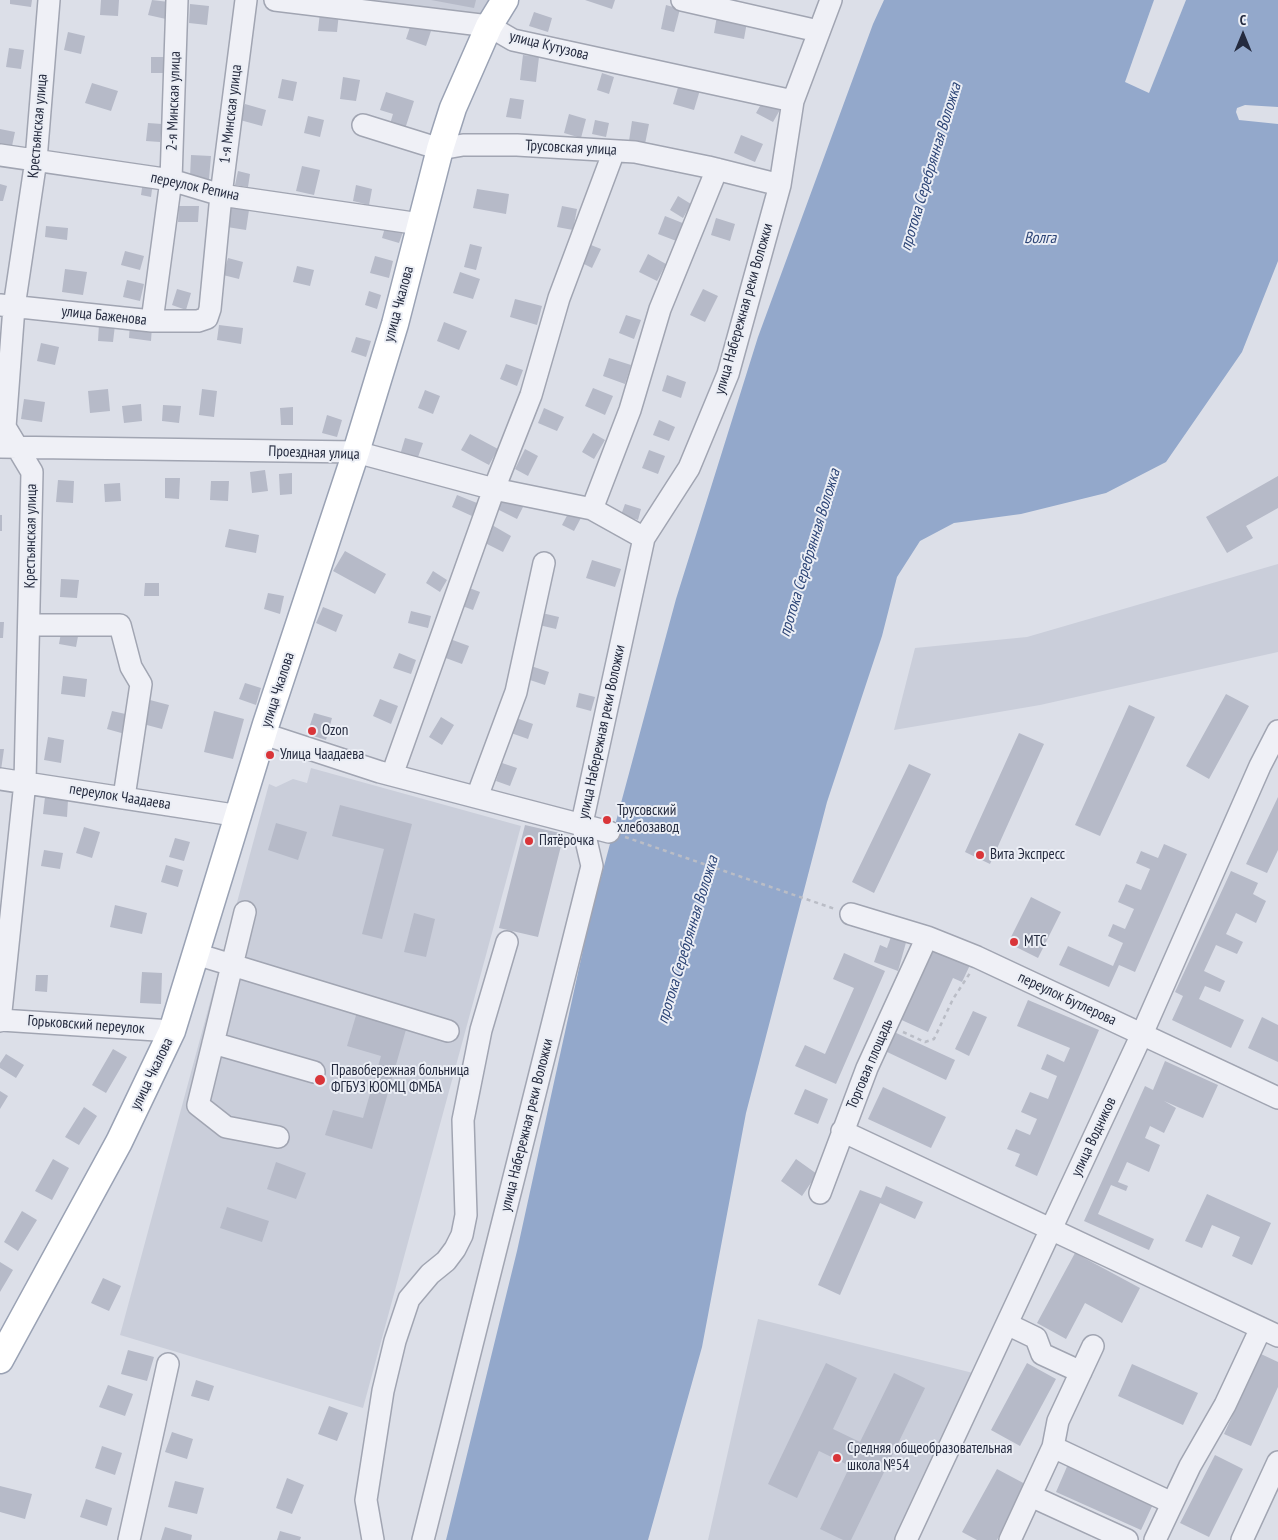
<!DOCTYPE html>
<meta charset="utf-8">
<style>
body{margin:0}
#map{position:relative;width:1278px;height:1540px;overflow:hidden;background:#dcdfe8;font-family:"PT Sans Narrow",sans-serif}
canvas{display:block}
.north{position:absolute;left:1218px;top:10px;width:50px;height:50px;-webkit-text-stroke:4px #ebeef5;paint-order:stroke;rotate:0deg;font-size:14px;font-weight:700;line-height:20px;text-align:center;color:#252b3f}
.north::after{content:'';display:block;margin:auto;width:18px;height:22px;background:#252b3f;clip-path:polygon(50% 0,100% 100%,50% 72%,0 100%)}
</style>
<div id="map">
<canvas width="1278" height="1540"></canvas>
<div class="north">С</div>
</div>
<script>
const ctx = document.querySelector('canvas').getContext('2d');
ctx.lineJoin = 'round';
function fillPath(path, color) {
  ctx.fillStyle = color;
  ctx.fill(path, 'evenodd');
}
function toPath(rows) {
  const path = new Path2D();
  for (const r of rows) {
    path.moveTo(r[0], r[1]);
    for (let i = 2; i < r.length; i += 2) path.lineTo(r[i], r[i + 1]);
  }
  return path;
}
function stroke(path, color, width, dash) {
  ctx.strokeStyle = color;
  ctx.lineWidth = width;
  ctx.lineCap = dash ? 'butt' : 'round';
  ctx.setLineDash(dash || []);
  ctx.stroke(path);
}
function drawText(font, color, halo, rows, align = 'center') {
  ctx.font = font + ' "PT Sans Narrow",sans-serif';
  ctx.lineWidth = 4;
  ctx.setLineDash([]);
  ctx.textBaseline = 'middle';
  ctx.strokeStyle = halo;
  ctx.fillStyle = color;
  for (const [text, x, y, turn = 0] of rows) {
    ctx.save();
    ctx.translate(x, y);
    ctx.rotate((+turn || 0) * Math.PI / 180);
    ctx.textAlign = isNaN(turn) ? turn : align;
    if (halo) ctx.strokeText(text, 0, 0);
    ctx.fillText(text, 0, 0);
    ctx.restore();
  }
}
fillPath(toPath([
 [367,0,494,0,485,15],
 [1278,564,1278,652,1040,705,894,730,915,648,1027,637],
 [311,768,521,826,363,1408,120,1335,269,784,276,787,293,779,307,783],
 [758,1319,985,1376,911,1540,708,1540]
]), '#caceda');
fillPath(toPath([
 [884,0,1278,0,1278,107,1245,105,1237,108,1236,112,1239,120,1278,124,1278,261,1242,352,1166,462,1106,493,1021,514,954,523,920,541,897,577,882,636,827,802,746,1113,702,1347,648,1540,446,1540,517,1251,590,918,676,599,758,337,873,24]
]), '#93a8cb');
fillPath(toPath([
 [1154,0,1186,0,1149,93,1125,82]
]), '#dcdfe8');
fillPath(toPath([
 [10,0,32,0,31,7,10,4],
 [101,0,119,0,118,16,100,15],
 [152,0,169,2,166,19,148,15],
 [431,0,476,0,474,8],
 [585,0,615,0,612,9],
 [190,4,209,6,207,25,189,23],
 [666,5,680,9,674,32,661,29],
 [320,12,339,13,337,32,318,31],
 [534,12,552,18,548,32,529,26],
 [717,16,747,22,744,39,714,33],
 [412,21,432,28,426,46,406,39],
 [68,32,85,36,81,54,64,50],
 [9,48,24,50,21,69,6,67],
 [523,55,539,57,536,82,520,80],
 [151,57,165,57,165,73,151,73],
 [602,73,614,77,609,94,597,90],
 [343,77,360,80,356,101,340,99],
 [282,79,297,82,293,101,278,98],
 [92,83,118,91,111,111,85,103],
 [679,84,700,90,694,110,673,104],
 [386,92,414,101,405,129,390,124,393,114,380,110],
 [510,98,524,100,521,119,506,117],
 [764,99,781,108,773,122,756,113],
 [245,104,266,110,262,126,240,120],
 [569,114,586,119,581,138,564,133],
 [308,116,324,120,320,137,304,133],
 [595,120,609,123,606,137,592,134],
 [632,121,649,124,645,144,629,141],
 [148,123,162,124,160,142,146,141],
 [0,129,15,132,12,146,0,144],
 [741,135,763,144,755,162,734,153],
 [191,155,211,156,209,179,190,177],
 [302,166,320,170,314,195,296,191],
 [238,171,250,174,248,187,235,185],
 [143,181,153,182,151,197,141,195],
 [0,184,7,186,3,201,0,201],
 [356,185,372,189,369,205,353,201],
 [477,189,509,194,506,214,473,208],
 [678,196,691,204,683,218,670,210],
 [179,206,199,206,198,222,178,222],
 [562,206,577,209,573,230,557,227],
 [230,208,249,210,246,230,227,227],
 [665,216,685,224,679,242,658,234],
 [716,218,735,224,730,241,711,235],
 [386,224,404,229,399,243,382,238],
 [46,226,68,228,67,240,45,237],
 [586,243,601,249,592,268,578,261],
 [470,244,482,247,476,270,464,267],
 [125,251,144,256,140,270,121,265],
 [648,254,666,264,657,281,639,272],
 [375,256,393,261,389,278,370,273],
 [228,258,243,262,239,279,223,275],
 [297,266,314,270,310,286,293,282],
 [65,269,87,272,83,295,62,292],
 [460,272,480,279,473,299,453,293],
 [127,280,144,284,140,301,123,297],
 [177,289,191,293,186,310,172,305],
 [703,289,718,296,705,322,690,315],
 [369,291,381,295,377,309,365,305],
 [515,299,542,306,537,325,510,317],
 [626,315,641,320,634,339,619,333],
 [444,322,467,331,459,350,437,341],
 [130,323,152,326,151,341,129,338],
 [99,324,115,325,113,342,98,341],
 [219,325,243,328,241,344,217,340],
 [356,337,371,341,366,357,351,352],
 [41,343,59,347,55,365,37,361],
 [609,358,631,365,625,384,603,376],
 [506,364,523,370,517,386,500,379],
 [667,375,686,382,681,398,662,391],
 [593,388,613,396,605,415,585,406],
 [108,389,110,411,90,413,88,391],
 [202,389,217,391,214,417,199,415],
 [425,390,440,396,433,414,418,408],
 [24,399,45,402,42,422,21,419],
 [141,404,142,421,124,423,122,406],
 [163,405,181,406,179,423,162,421],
 [293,407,293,425,281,425,280,408],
 [544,408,564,417,557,431,538,423],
 [327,415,342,420,337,437,322,433],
 [659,420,675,427,669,441,653,435],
 [593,433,605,440,594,459,582,452],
 [470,434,498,449,489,465,461,450],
 [405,438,423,443,417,460,400,455],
 [525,449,538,456,528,476,515,469],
 [649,450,665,456,658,474,642,468],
 [265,470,268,491,252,493,250,472],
 [292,473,292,494,280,495,279,474],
 [1278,476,1278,508,1246,526,1253,538,1227,553,1206,517],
 [165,478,180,478,179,499,165,498],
 [58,480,74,481,73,503,56,502],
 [211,481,229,481,228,501,210,500],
 [120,483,121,501,105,502,104,484],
 [502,494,524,505,517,519,495,508],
 [457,495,477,503,472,516,452,507],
 [625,504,641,509,638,520,621,515],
 [571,508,583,514,574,531,562,525],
 [0,515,2,515,2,531,0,531],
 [492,525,511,536,503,552,483,542],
 [229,529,259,535,256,553,225,547],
 [345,551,386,574,375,594,333,571],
 [592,560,621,569,615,587,586,578],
 [433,571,447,580,440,592,426,583],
 [61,579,79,580,77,598,60,597],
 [145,583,159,583,159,596,144,596],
 [464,586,480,592,473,610,457,604],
 [268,593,284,596,280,614,264,609],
 [323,607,343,615,336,632,316,623],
 [411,611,431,616,428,628,408,623],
 [542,613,559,617,556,629,539,625],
 [0,622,4,622,3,638,0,638],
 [62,627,79,631,76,647,59,644],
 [450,639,469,646,462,664,443,657],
 [399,653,416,660,411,674,393,668],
 [531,666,549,672,545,685,527,679],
 [63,676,87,679,85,697,61,694],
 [245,683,261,688,256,705,239,699],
 [579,693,595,697,591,711,576,707],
 [1226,694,1249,706,1209,779,1186,766],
 [380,699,398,706,391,724,373,716],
 [150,700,169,705,162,729,143,724],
 [1129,705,1155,717,1100,836,1075,825],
 [112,711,130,715,125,734,107,729],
 [214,711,244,719,233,759,204,752],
 [314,713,332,718,326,740,307,734],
 [441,717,454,725,442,745,429,737],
 [516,718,533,724,528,739,511,733],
 [1019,733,1044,744,990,864,965,852],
 [48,737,64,740,61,763,44,760],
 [0,749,4,749,1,770,0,770],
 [502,763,517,768,510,786,496,781],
 [909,764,931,774,874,893,852,882],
 [45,797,68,800,67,817,43,814],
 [1278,797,1278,850,1267,873,1246,864],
 [340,805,412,824,382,939,362,934,384,849,332,836],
 [276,823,307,832,298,860,268,850],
 [525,825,564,834,538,937,499,928],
 [84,827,100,832,92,858,76,853],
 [175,838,190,842,184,861,169,857],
 [1164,844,1187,854,1135,972,1119,965,1109,987,1059,965,1068,946,1113,966,1123,943,1108,936,1113,924,1125,929,1134,909,1118,902,1126,884,1141,890,1150,869,1136,863,1141,851,1158,858],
 [44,850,63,853,60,869,41,866],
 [166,865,183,870,178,887,161,882],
 [1231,871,1258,883,1253,894,1266,901,1256,923,1236,913,1226,934,1243,942,1237,954,1216,945,1204,971,1225,981,1220,992,1205,986,1199,999,1244,1020,1231,1048,1172,1020,1183,996,1175,992],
 [1031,897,1061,912,1038,958,1008,943],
 [115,905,147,913,142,934,110,927],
 [414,913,435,919,426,957,404,952],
 [892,934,907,939,898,971,874,962,880,945,887,948],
 [929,946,970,965,962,982,953,978,928,1032,895,1017],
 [844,953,885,971,836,1084,795,1066,805,1045,825,1054,854,988,833,979],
 [142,972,162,973,161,1004,140,1003],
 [36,975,48,975,47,992,35,991],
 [1028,1000,1099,1030,1037,1176,1015,1166,1020,1154,1007,1149,1016,1129,1030,1135,1037,1119,1021,1112,1030,1092,1048,1099,1057,1076,1041,1069,1047,1054,1064,1062,1070,1048,1017,1026],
 [973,1011,987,1017,969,1056,955,1049],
 [357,1012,407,1026,372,1149,325,1135,333,1110,363,1118,381,1056,347,1046],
 [1262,1017,1278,1025,1278,1062,1248,1048],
 [892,1031,955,1060,946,1080,883,1050],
 [113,1049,127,1057,106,1093,92,1085],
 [6,1054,24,1065,16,1078,0,1068,0,1063],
 [1165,1061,1218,1085,1203,1118,1164,1101,1176,1108,1164,1133,1150,1126,1145,1138,1160,1145,1149,1172,1127,1162,1118,1182,1128,1186,1126,1191,1111,1185,1098,1214,1154,1239,1149,1250,1084,1221,1145,1086,1153,1090],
 [883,1087,946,1117,931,1148,868,1119],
 [805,1089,828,1099,818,1124,794,1114],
 [0,1091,8,1096,0,1109],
 [84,1107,97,1116,79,1145,65,1137],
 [53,1159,69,1168,52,1200,35,1191],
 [796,1159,817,1174,802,1196,781,1181],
 [276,1162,306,1173,296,1199,267,1189],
 [886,1186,923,1202,915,1219,880,1203,840,1295,818,1285,860,1190,881,1198],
 [1207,1194,1271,1223,1252,1265,1232,1256,1240,1237,1212,1225,1202,1248,1185,1241],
 [227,1207,269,1221,262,1242,220,1228],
 [22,1211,37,1220,18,1251,4,1242],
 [1075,1253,1140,1288,1122,1323,1085,1303,1066,1339,1037,1323],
 [0,1262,13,1270,0,1292],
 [103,1278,121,1286,109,1311,91,1303],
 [128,1350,154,1357,147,1381,121,1374],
 [1261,1354,1278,1362,1278,1387,1251,1446,1224,1434],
 [826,1363,857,1378,833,1429,860,1442,894,1373,925,1388,851,1540,843,1540,820,1529,850,1466,819,1451,797,1498,768,1484],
 [1027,1363,1056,1379,1020,1446,991,1430],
 [1132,1364,1198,1393,1183,1425,1118,1396],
 [196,1380,214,1386,209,1401,191,1396],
 [108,1385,133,1394,125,1416,99,1407],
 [329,1406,348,1413,337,1441,318,1434],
 [172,1432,193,1439,187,1459,165,1452],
 [102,1446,122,1453,115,1475,95,1468],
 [1215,1455,1243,1469,1209,1537,1180,1523],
 [1069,1462,1155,1500,1141,1530,1056,1492],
 [997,1469,1027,1485,997,1540,977,1540,962,1532],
 [287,1478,304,1485,292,1514,276,1508],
 [175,1481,204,1488,197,1514,168,1507],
 [0,1486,32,1494,25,1519,0,1512],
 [86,1499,112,1508,107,1526,80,1517],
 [165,1527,192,1535,191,1540,161,1540],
 [280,1531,301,1537,300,1540,277,1540]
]), '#b6bac8');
const minor = toPath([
 [275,0,489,26,513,40,793,101],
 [682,0,818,31],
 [363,125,440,149,463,145,517,145,635,152,708,167,780,185],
 [0,155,171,180,221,195,420,224],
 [0,305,152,321,198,321,207,318,210,309,221,195,246,0],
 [152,321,171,180,177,0],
 [0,447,356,452,494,489,592,509,644,538],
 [592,509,630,410,660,309,717,169],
 [29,625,120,625,131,667,141,684,124,797],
 [264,734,380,772,609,832],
 [392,775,494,489,531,395,559,298,614,151],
 [0,779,240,816],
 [477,797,516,692,544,563],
 [245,912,198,1105,226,1127,278,1137],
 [851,914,927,937,977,957,1278,1098],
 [196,954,448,1031],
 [0,1020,172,1031],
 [0,1021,25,782,32,472,5,427,14,307,36,160,49,0],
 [213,1043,314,1072],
 [842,1131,1278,1336],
 [820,1193,867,1068,927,937],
 [1007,1324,1036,1338,1042,1354,1081,1372],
 [1053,1447,1172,1503],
 [1031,1496,1127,1540],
 [129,1540,168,1364],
 [373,1540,366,1500,383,1391,395,1341,409,1299,430,1274,446,1261,455,1249,462,1235,466,1215,463,1120,481,1030,507,942],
 [423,1540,592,866,582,823,644,538,689,468,728,374,780,185,793,101,831,0],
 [906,1540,1142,1034,1260,766,1278,731],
 [1010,1540,1053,1447,1058,1421,1093,1346],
 [1155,1540,1190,1466,1225,1405,1261,1328],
 [1242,1540,1278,1462]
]);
const major = toPath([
 [0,1360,119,1142,172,1031,266,724,356,452,395,324,440,149,453,108,489,26,505,0]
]);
stroke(minor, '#a1a5b2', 24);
stroke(major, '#9aa2b4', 29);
stroke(toPath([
 [625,837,835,909],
 [903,1032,925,1042,934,1039,953,999,970,973]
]), '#babdc6', 2.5, [4, 4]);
stroke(minor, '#eff0f6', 21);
stroke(major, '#fff', 26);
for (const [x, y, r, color] of [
 [312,731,5,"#d93539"],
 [270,755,5,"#d93539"],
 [607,820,5,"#d93539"],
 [529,841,5,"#d93539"],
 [980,855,5,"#d93539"],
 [1014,942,5,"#d93539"],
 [320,1080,6,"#d93539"],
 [837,1458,5,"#d93539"]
]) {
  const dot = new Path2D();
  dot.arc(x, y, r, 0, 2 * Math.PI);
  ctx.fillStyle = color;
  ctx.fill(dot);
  stroke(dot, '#ebeef5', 2);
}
drawText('15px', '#252b3f', '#ebeef5', [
 ["улица Кутузова",549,46,14],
 ["2-я Минская улица",174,101,-88],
 ["1-я Минская улица",231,114,-83],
 ["Крестьянская улица",38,126,-85],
 ["Трусовская улица",571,148,3],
 ["переулок Репина",195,187,12],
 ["улица Чкалова",399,304,-75],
 ["улица Набережная реки Воложки",744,309,-74],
 ["улица Баженова",104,316,6],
 ["Проездная улица",314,453,2],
 ["Крестьянская улица",31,536,-89],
 ["улица Чкалова",278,690,-72],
 ["улица Набережная реки Воложки",602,732,-78],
 ["переулок Чаадаева",120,797,9],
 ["переулок Бутлерова",1067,999,25],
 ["Горьковский переулок",86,1025,4],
 ["Торговая площадь",870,1064,-67],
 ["улица Чкалова",152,1074,-64],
 ["улица Набережная реки Воложки",527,1125,-76],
 ["улица Водников",1094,1137,-65]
]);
drawText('15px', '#252b3f', '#ebeef5', [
 ["Ozon",322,731],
 ["Улица Чаадаева",280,755],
 ["Трусовский",617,811],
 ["хлебозавод",617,828],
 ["Пятёрочка",539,841],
 ["Вита Экспресс",990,855],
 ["МТС",1024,942],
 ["Правобережная больница",331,1071],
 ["ФГБУЗ ЮОМЦ ФМБА",331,1088],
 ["Средняя общеобразовательная",847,1449],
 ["школа №54",847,1466]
], 'left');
drawText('italic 16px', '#2c4476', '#ebeef5', [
 ["протока Серебрянная Воложка",931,167,-73],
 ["Волга",1040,238],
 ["протока Серебрянная Воложка",810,553,-73],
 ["протока Серебрянная Воложка",688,940,-73]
]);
</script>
